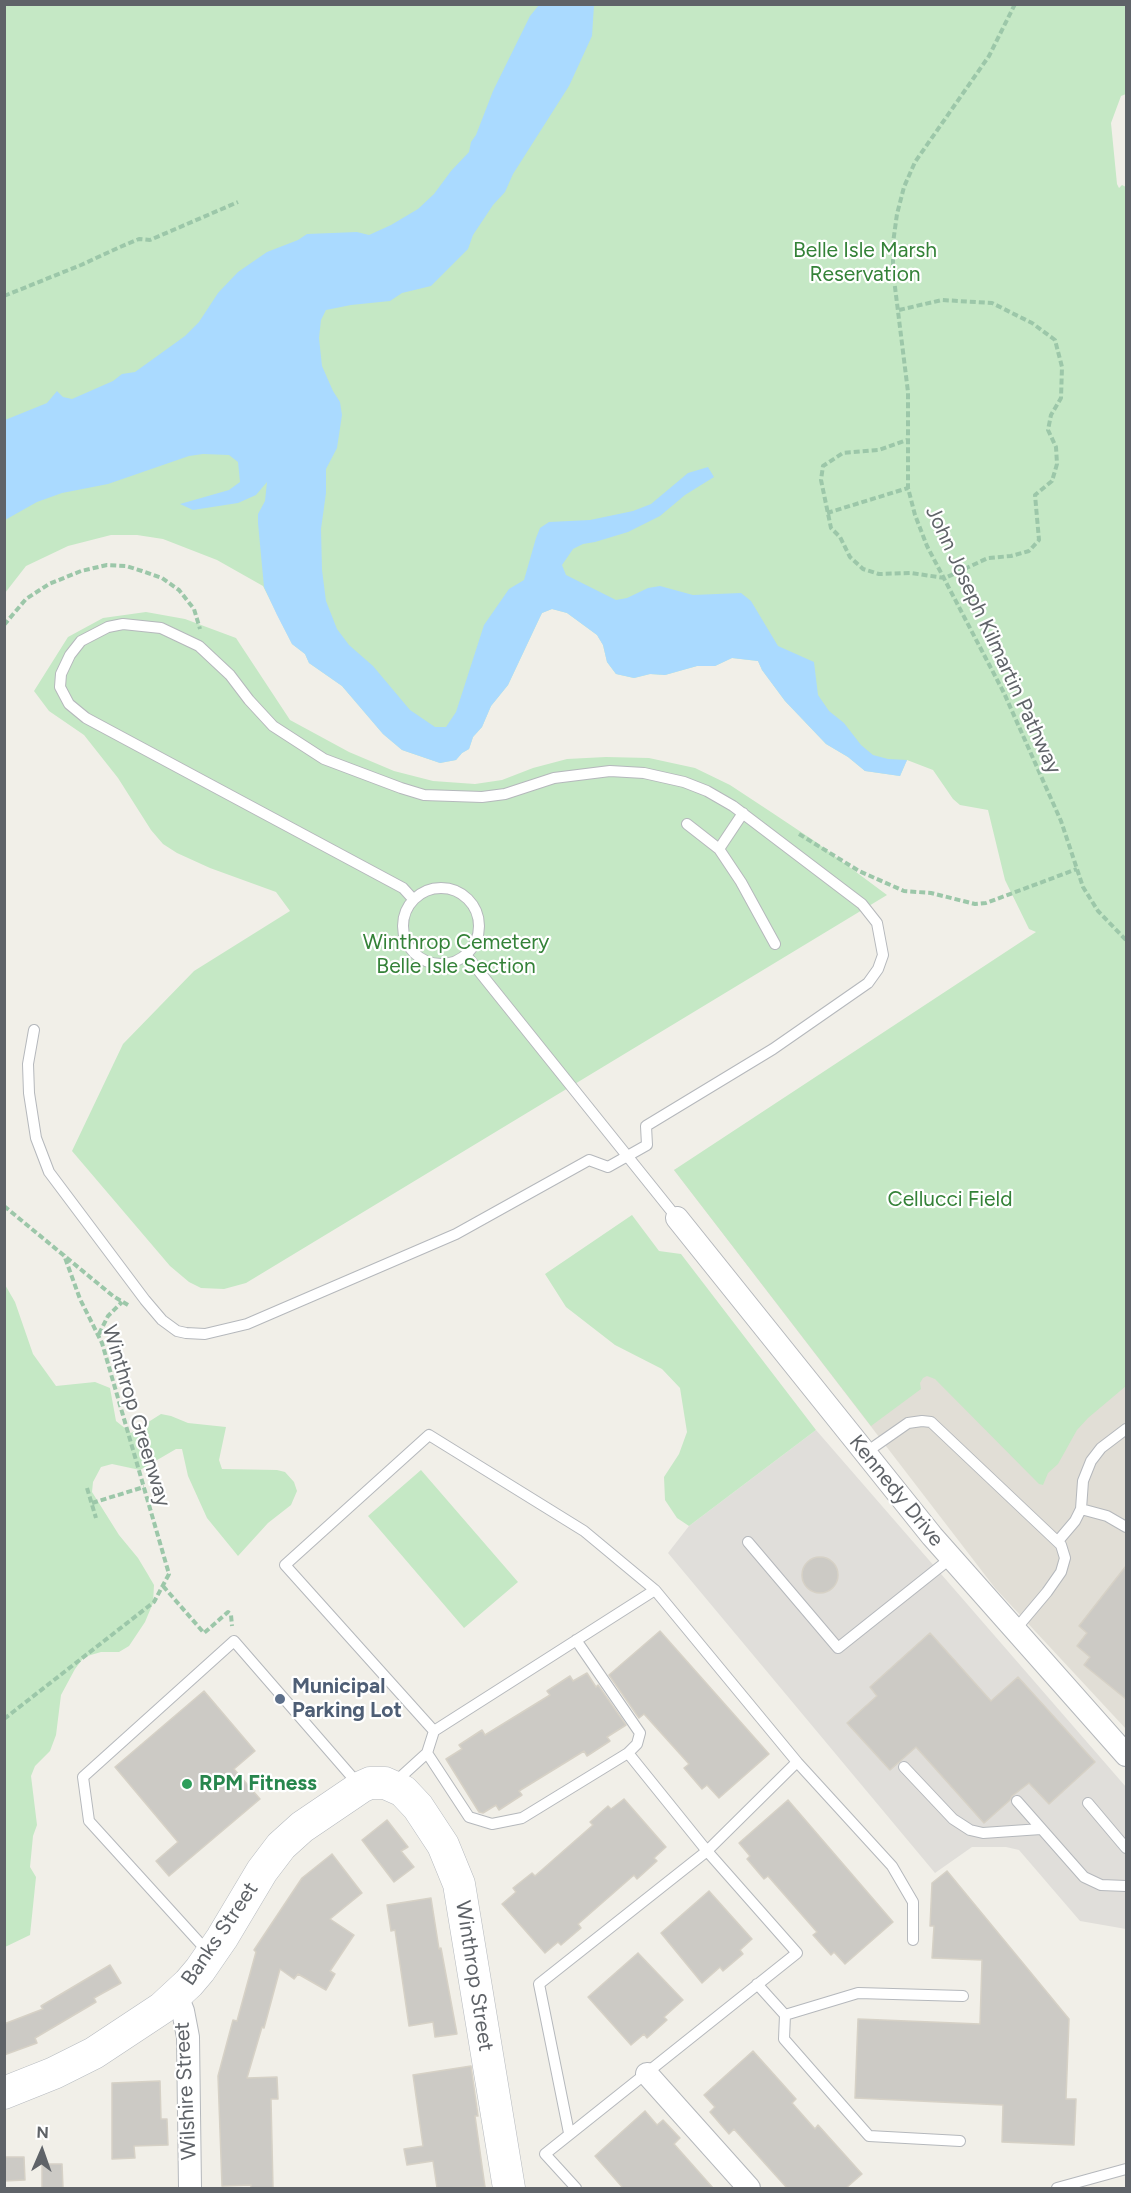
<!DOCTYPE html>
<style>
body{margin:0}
#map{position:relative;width:1131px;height:2193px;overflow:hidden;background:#f1efe8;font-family:Figtree,sans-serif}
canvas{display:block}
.frame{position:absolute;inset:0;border:6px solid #5f6368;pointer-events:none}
.north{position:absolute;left:12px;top:2121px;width:60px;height:60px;-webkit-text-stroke:4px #fff;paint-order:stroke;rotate:2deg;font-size:16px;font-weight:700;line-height:24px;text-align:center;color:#5f6368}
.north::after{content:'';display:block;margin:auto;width:21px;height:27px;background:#5f6368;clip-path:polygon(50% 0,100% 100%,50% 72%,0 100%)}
</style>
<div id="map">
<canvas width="1131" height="2193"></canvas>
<div class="frame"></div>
<div class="north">N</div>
</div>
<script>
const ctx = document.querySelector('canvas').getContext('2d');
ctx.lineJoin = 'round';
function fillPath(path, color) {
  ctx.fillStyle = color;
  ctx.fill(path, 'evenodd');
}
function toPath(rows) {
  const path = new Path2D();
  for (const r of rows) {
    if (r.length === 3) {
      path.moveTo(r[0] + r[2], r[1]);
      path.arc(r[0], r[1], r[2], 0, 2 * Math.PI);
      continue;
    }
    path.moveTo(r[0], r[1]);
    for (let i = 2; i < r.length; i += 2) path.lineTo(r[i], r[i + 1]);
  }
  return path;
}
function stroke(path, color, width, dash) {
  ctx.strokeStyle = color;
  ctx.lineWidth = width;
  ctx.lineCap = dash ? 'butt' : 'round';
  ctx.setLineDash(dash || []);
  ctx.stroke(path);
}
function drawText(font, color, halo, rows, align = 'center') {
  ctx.font = font + ' Figtree,sans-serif';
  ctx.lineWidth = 4.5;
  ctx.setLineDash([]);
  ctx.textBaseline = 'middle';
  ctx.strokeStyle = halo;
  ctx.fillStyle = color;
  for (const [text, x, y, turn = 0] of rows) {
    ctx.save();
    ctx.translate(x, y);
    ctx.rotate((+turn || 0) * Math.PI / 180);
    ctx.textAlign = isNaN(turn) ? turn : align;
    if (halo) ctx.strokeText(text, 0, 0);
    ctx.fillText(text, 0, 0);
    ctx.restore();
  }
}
fillPath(toPath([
 [816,1430,1126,1787,1126,1929,1080,1921,1019,1850,1006,1847,972,1847,935,1873,668,1553,689,1526]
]), '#e0deda');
fillPath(toPath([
 [1126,991,1126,1729,995,1588,674,1170]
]), '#e1ded6');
fillPath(toPath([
 [4,5,1126,5,1126,94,1121,96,1111,123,1117,184,1119,188,1122,185,1126,187,1126,1386,1088,1418,1077,1430,1058,1464,1048,1473,1043,1485,1039,1484,935,1379,927,1376,923,1378,920,1383,921,1389,871,1426,674,1170,1036,932,1029,929,1005,880,988,810,960,805,953,799,933,770,907,760,900,776,865,771,848,757,826,744,785,701,762,670,758,661,732,658,715,666,697,666,665,675,650,674,634,678,616,674,607,662,603,645,597,635,567,613,552,609,542,613,540,617,508,685,491,706,482,727,473,737,469,749,462,753,456,760,440,763,402,750,383,734,342,686,309,663,305,654,292,644,263,586,217,560,163,539,137,535,111,535,68,546,26,566,5,593],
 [146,612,185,619,236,638,290,720,349,752,394,771,433,781,475,784,502,780,533,768,567,759,606,757,649,758,695,768,730,785,771,812,813,840,887,895,246,1283,224,1289,201,1288,189,1282,170,1266,72,1151,123,1044,194,971,290,911,276,892,210,868,177,853,163,844,151,830,118,778,84,735,49,711,34,691,68,637,103,618],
 [632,1215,659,1251,681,1254,816,1430,689,1526,677,1518,665,1500,664,1477,679,1454,687,1432,680,1388,662,1369,615,1345,566,1307,545,1274],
 [4,1283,15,1302,33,1354,56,1386,95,1382,110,1388,116,1421,131,1433,161,1414,171,1416,188,1423,226,1427,219,1460,222,1469,277,1470,285,1472,294,1482,297,1491,291,1505,268,1523,238,1556,207,1518,188,1476,182,1449,176,1449,140,1470,112,1464,101,1467,93,1482,92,1492,119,1535,138,1558,147,1573,154,1585,153,1603,145,1622,129,1646,119,1652,101,1652,84,1657,75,1669,61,1695,56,1735,50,1751,35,1766,31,1776,37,1825,33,1836,30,1867,36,1877,30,1935,5,1947],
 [421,1470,518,1582,464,1628,368,1516]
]), '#c5e8c5');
fillPath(toPath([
 [539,5,594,5,592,36,569,86,513,174,505,192,493,205,473,235,468,249,431,286,402,293,390,301,351,305,326,310,321,320,319,338,322,366,333,391,340,402,342,415,337,448,326,469,326,493,321,529,322,570,326,601,337,629,349,645,373,666,410,710,435,727,446,727,456,712,484,625,509,589,524,580,536,538,540,528,549,522,590,520,633,511,651,504,688,473,708,467,714,477,685,495,660,516,628,532,595,542,583,544,573,549,562,565,566,575,616,600,627,598,648,588,660,586,693,595,741,593,751,601,778,646,814,662,818,695,829,711,844,723,861,745,873,755,888,759,907,760,900,776,865,771,848,757,826,744,785,701,762,670,758,661,732,658,715,666,697,666,665,675,650,674,634,678,616,674,607,662,603,645,597,635,567,613,552,609,542,613,540,617,508,685,491,706,482,727,473,737,469,749,462,753,456,760,440,763,402,750,383,734,342,686,309,663,305,654,292,644,277,615,264,587,258,523,258,514,265,501,267,482,256,495,238,503,193,510,180,504,229,490,240,482,238,462,229,455,203,454,189,456,108,484,62,493,37,502,5,520,5,420,47,403,57,391,63,397,72,399,113,381,122,374,135,372,185,336,199,322,218,293,238,272,267,252,298,240,307,234,357,232,369,235,391,225,418,209,434,194,451,171,469,152,471,142,476,135,493,91,530,16]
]), '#aadaff');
const building = toPath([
 [820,1575,18],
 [1126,1566,1126,1699,1084,1665,1090,1657,1077,1646,1087,1633,1079,1626,1126,1566],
 [660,1631,769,1754,719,1798,707,1785,702,1789,684,1768,689,1764,644,1714,639,1718,609,1675,660,1631],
 [930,1633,991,1701,1018,1677,1095,1762,1049,1804,1029,1783,1012,1796,1010,1800,984,1823,916,1747,890,1770,847,1723,877,1696,870,1687,930,1633],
 [587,1673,596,1687,598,1685,626,1725,607,1737,610,1741,587,1756,584,1751,519,1791,522,1795,499,1810,496,1805,483,1813,479,1812,446,1759,462,1749,459,1745,482,1730,485,1735,550,1695,547,1691,570,1676,573,1681,587,1673],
 [204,1691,255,1751,234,1769,260,1799,169,1876,156,1861,178,1842,115,1767,204,1691],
 [624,1799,666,1847,654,1858,657,1861,637,1879,634,1875,578,1924,581,1928,561,1945,558,1942,545,1953,502,1904,516,1892,513,1888,532,1873,535,1876,552,1861,593,1825,590,1822,608,1806,611,1809,624,1799],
 [788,1800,893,1922,845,1964,834,1952,831,1955,813,1935,817,1932,768,1876,764,1879,747,1859,750,1856,739,1843,788,1800],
 [387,1820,408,1847,401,1851,414,1867,394,1882,362,1840,387,1820],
 [332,1854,362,1893,330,1919,354,1935,330,1971,335,1974,326,1990,298,1974,294,1979,280,1969,264,2028,262,2027,247,2078,277,2077,278,2099,271,2099,273,2188,251,2188,251,2185,222,2186,218,2076,233,2020,237,2021,256,1952,254,1950,302,1878,332,1854],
 [947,1871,1069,2019,1066,2099,1076,2099,1074,2145,1002,2142,1003,2105,855,2098,858,2019,980,2024,982,1960,932,1958,934,1926,930,1926,932,1883,947,1871],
 [709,1891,752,1939,740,1950,743,1954,723,1971,720,1967,702,1983,661,1933,709,1891],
 [431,1898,439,1949,441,1948,457,2034,435,2037,433,2022,409,2026,395,1930,391,1931,387,1905,431,1898],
 [638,1953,683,2000,664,2017,667,2020,647,2038,644,2034,631,2045,588,1997,638,1953],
 [110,1965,121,1983,94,1998,96,2002,35,2038,37,2043,4,2055,4,2024,43,2009,41,2006,110,1965],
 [753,2051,796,2099,792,2103,815,2129,818,2125,862,2174,846,2188,787,2188,734,2129,729,2134,710,2112,715,2107,704,2095,753,2051],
 [471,2066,478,2116,475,2116,485,2187,437,2188,433,2161,407,2165,404,2149,423,2146,413,2075,471,2066],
 [160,2081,161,2119,167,2119,168,2145,134,2146,135,2158,112,2159,112,2083,160,2081],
 [645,2111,657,2125,663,2120,680,2138,674,2144,713,2188,623,2188,595,2156,645,2111],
 [4,2157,24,2157,25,2180,4,2181,4,2157],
 [42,2164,62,2164,63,2188,42,2188,42,2164]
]);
fillPath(building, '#cccac5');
stroke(building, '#d6d1c6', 1.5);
const lane = toPath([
 [687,824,719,849,741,882,775,944],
 [719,849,743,813],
 [441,926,38],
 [466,955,677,1218],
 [34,1030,28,1064,29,1093,36,1138,49,1172,145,1300,162,1320,177,1331,186,1333,205,1334,247,1324,456,1234,589,1160,608,1167,647,1145,646,1126,773,1049,868,983,878,969,883,955,877,923,862,904,733,806,707,791,684,782,644,773,610,771,554,778,505,794,482,797,424,795,401,788,324,759,273,726,249,700,230,675,199,646,161,628,123,624,108,627,81,641,70,655,61,674,60,687,69,704,86,718,403,888,413,899],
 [865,1453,908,1423,922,1421,931,1422,1061,1545,1065,1558,1061,1572,1047,1592,1015,1630],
 [1081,1509,1107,1516,1126,1527],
 [1058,1541,1075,1521,1081,1509,1083,1481,1091,1461,1101,1448,1126,1429],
 [748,1542,838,1648,951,1558],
 [434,1731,285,1565,429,1435,584,1531,655,1590,797,1762,707,1851,539,1984,569,2133],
 [427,1753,469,1817,492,1824,522,1818,628,1753,637,1744,640,1733,576,1640],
 [797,1762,892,1866,913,1902,913,1940],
 [904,1767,953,1819,970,1830,983,1833,1041,1829],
 [394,1783,427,1753,434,1731,655,1590],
 [1017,1801,1084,1877,1101,1885,1126,1886],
 [1088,1803,1126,1848],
 [208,1952,89,1821,83,1777,234,1641,359,1785],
 [757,1984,785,2015,784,2039,869,2136,960,2141],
 [785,2015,858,1993,963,1996],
 [576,2188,545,2154,797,1953,707,1851,628,1753],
 [1057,2188,1126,2169]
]);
const street = toPath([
 [677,1218,932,1536,1126,1755],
 [177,1996,183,2011,188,2037,190,2188],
 [647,2074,749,2188]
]);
const secondary = toPath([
 [4,2093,54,2073,94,2053,162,2008,189,1983,200,1970,222,1938,262,1871,281,1846,302,1827,361,1787,370,1783,385,1783,403,1791,418,1807,443,1845,459,1884,509,2188]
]);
stroke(lane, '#b5b8bc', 12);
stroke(street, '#b5b8bc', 24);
stroke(secondary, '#b6babf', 33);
stroke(toPath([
 [1015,4,989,56,915,162,904,187,897,214,893,243,893,271,908,392,908,488,915,515,927,546,1004,693,1061,821,1083,887,1098,911,1126,940],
 [4,296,81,265,120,247,139,239,150,240,238,202],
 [899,310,942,300,992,303,1032,323,1055,340,1062,367,1061,398,1051,415,1048,430,1056,447,1057,464,1052,481,1035,495,1039,540,1029,551,1011,556,988,558,945,578,911,573,879,574,863,569,850,557,840,537,831,528,821,480,823,466,843,453,879,450,907,440],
 [827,513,908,488],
 [4,625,26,599,49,584,81,571,107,565,126,566,142,571,162,578,179,590,194,609,200,629],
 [799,834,859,871,904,891,931,893,975,904,986,903,1077,869],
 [4,1206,113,1296,128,1305],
 [99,1334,108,1316,122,1302],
 [87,1488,96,1518],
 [92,1503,144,1487],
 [163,1586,204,1633,228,1612,231,1615,232,1626],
 [4,1719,154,1602,169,1574,102,1343,80,1299,64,1255]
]), '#9cc7a9', 4, [6, 3]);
stroke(lane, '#fff', 10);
stroke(street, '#fff', 22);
stroke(secondary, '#fff', 32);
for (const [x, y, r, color] of [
 [280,1699,6,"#5c6f8a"],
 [187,1784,6,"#2e9e5b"]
]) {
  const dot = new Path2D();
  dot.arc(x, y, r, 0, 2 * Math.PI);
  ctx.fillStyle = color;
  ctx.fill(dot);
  stroke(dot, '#fff', 2);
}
drawText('21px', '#348238', '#fff', [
 ["Belle Isle Marsh",865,251],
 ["Reservation",865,275],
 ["Winthrop Cemetery",456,943],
 ["Belle Isle Section",456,967],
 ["Cellucci Field",950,1200]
]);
drawText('21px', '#5f6368', '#fff', [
 ["John Joseph Kilmartin Pathway",993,640,65],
 ["Winthrop Greenway",136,1416,73],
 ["Kennedy Drive",896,1491,51],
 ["Banks Street",220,1934,-56],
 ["Winthrop Street",474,1976,81],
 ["Wilshire Street",186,2091,-93]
]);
drawText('bold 21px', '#4e5e75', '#fff', [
 ["Municipal",292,1687],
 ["Parking Lot",292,1711]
], 'left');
drawText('bold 21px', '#27864d', '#fff', [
 ["RPM Fitness",199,1784]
], 'left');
</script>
